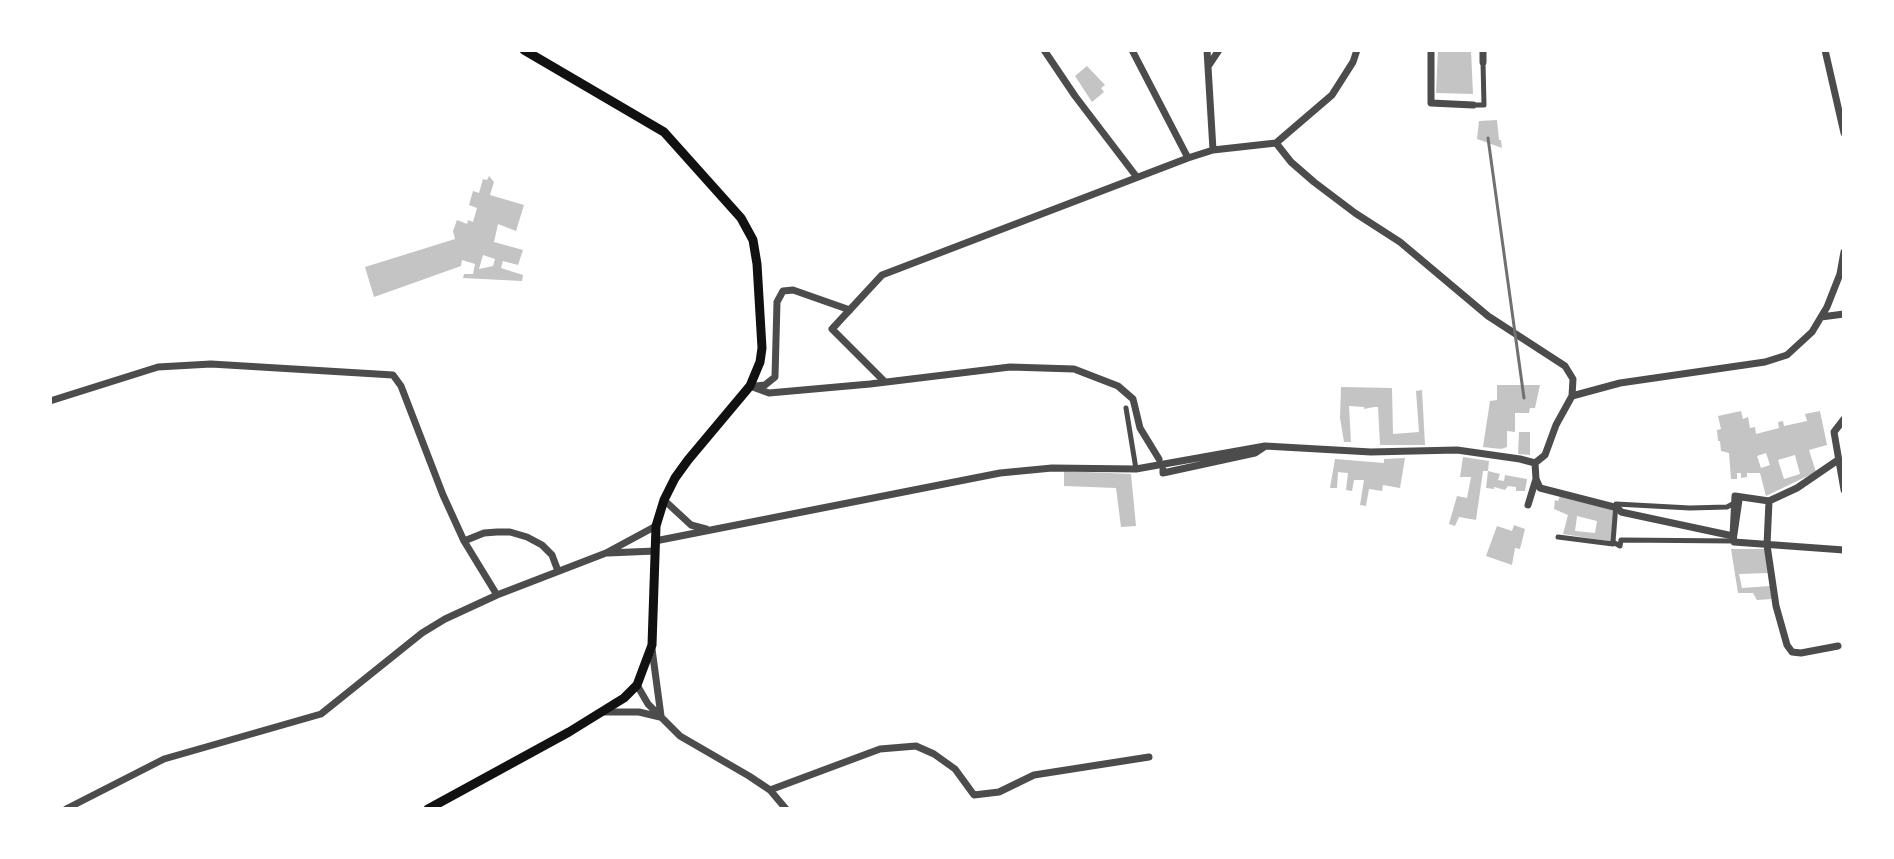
<!DOCTYPE html>
<style>
body{margin:0}
#map{position:relative;width:1894px;height:859px;overflow:hidden;background:#fff;font-family:"Fira Sans Condensed",sans-serif}
canvas{display:block}
.frame{position:absolute;inset:0;border:52px solid #fff;pointer-events:none}
</style>
<div id="map">
<canvas width="1894" height="859"></canvas>
<div class="frame"></div>
</div>
<script>
const ctx = document.querySelector('canvas').getContext('2d');
ctx.lineJoin = 'round';
function fillPath(path, color) {
  ctx.fillStyle = color;
  ctx.fill(path, 'evenodd');
}
function toPath(rows) {
  const path = new Path2D();
  for (const r of rows) {
    path.moveTo(r[0], r[1]);
    for (let i = 2; i < r.length; i += 2) path.lineTo(r[i], r[i + 1]);
  }
  return path;
}
function stroke(path, color, width, dash) {
  ctx.strokeStyle = color;
  ctx.lineWidth = width;
  ctx.lineCap = dash ? 'butt' : 'round';
  ctx.setLineDash(dash || []);
  ctx.stroke(path);
}
fillPath(toPath([
 [1438,50,1471,50,1473,94,1436,93],
 [1087,66,1105,85,1101,88,1104,92,1092,102,1075,76],
 [1497,120,1499,140,1501,140,1502,148,1477,139,1479,121],
 [489,176,494,182,490,195,524,205,516,231,498,224,494,242,523,250,518,265,503,261,501,268,523,275,522,281,463,278,464,274,473,274,475,264,462,260,461,266,374,297,365,267,455,239,453,231,457,220,467,224,468,220,473,222,477,208,469,205,473,191,479,193,483,179,487,180],
 [483,255,495,259,493,266,479,269],
 [1497,385,1540,385,1535,408,1530,408,1529,413,1515,413,1515,432,1507,431,1507,447,1501,449,1483,447,1490,401,1497,400],
 [1341,387,1392,388,1393,434,1419,432,1416,391,1422,390,1425,445,1380,445,1378,407,1374,407,1364,409,1364,407,1349,406,1351,442,1344,442,1340,418],
 [1741,411,1743,419,1748,417,1750,428,1755,427,1756,434,1779,428,1778,422,1783,421,1784,426,1807,421,1805,414,1820,411,1827,445,1809,450,1816,472,1766,496,1760,473,1747,473,1747,477,1741,478,1741,473,1737,473,1737,479,1731,479,1729,453,1721,451,1720,441,1718,441,1717,430,1721,429,1718,416],
 [1766,453,1770,465,1761,468,1757,456],
 [1795,455,1800,474,1784,479,1778,460],
 [1519,432,1530,432,1530,455,1518,454],
 [1463,457,1489,461,1488,471,1483,471,1476,520,1459,517,1455,526,1449,524,1457,496,1467,498,1471,477,1460,477],
 [1405,458,1400,488,1383,485,1382,491,1369,489,1366,506,1360,505,1364,480,1354,480,1352,491,1346,490,1348,473,1338,472,1337,488,1330,488,1335,459,1384,463,1384,459],
 [1064,471,1131,474,1136,526,1121,527,1116,488,1064,486],
 [1488,471,1500,474,1498,480,1504,481,1505,475,1527,479,1525,491,1516,491,1516,487,1508,486,1505,490,1494,487,1494,489,1486,488],
 [1560,496,1617,509,1613,542,1563,534,1568,515,1554,509,1555,500,1558,501],
 [1577,516,1597,521,1595,533,1575,531],
 [1514,525,1525,529,1520,549,1515,548,1512,565,1486,556,1497,526,1512,531],
 [1731,549,1766,549,1769,573,1739,574,1742,588,1770,586,1772,599,1757,600,1753,593,1738,593]
]), '#c4c4c4');
stroke(toPath([
 [1473,105,1484,105,1483,62],
 [1126,408,1136,469],
 [1740,500,1734,541,1621,540,1620,546,1613,542,1616,504,1690,508,1727,507,1740,500],
 [1558,537,1613,544]
]), '#4c4c4c', 5);
stroke(toPath([
 [1044,50,1075,96,1136,176],
 [1132,50,1188,158],
 [1207,50,1213,150],
 [1431,50,1431,103,1473,105],
 [1825,50,1844,133],
 [1483,62,1483,50],
 [1209,65,1219,50],
 [1276,143,1291,162,1314,182,1355,213,1400,242,1488,316,1565,366,1573,379,1572,396,1556,425,1545,455,1535,463],
 [1821,317,1844,314],
 [885,382,832,329,882,275,1188,158,1213,150,1276,143,1332,95,1353,62,1357,50],
 [750,386,769,393,870,384,1010,367,1074,369,1118,386,1133,399,1140,428,1159,459],
 [756,386,765,385,775,377,777,302,783,291,793,290,850,310],
 [1572,396,1620,383,1765,362,1787,355,1812,332,1827,307,1840,274,1844,252],
 [50,401,158,367,211,364,393,375,401,386,443,495,464,541,497,595],
 [1844,419,1834,432,1844,490],
 [1163,470,1163,473,1255,453,1264,447],
 [664,500,691,525,706,529],
 [1528,505,1536,479],
 [1733,536,1734,542,1844,550],
 [1733,536,1735,496,1769,501],
 [464,541,484,533,497,532,510,532,527,537,542,545,552,555,558,571],
 [655,541,1000,473,1052,468,1136,469,1265,446,1371,452,1457,450,1520,459,1535,463,1536,479,1540,488,1618,508,1621,512,1733,536],
 [608,553,655,551],
 [1838,646,1801,653,1792,652,1787,645,1776,606,1767,545,1769,501,1797,488,1838,460],
 [652,649,661,716],
 [637,685,648,704,680,736,749,776,770,790,786,809],
 [603,712,639,712,660,717],
 [770,790,880,749,916,746,934,754,955,769,974,795,999,792,1034,775,1149,757],
 [66,809,164,759,321,714,422,633,445,619,497,595,606,553,656,526]
]), '#4c4c4c', 7);
stroke(toPath([
 [428,809,569,732,624,698,637,685,652,645,656,526,664,500,675,478,688,460,750,386,760,362,762,348,757,264,753,240,741,218,664,132,524,50]
]), '#111', 9);
stroke(toPath([
 [1488,138,1524,398]
]), '#707070', 3);
</script>
